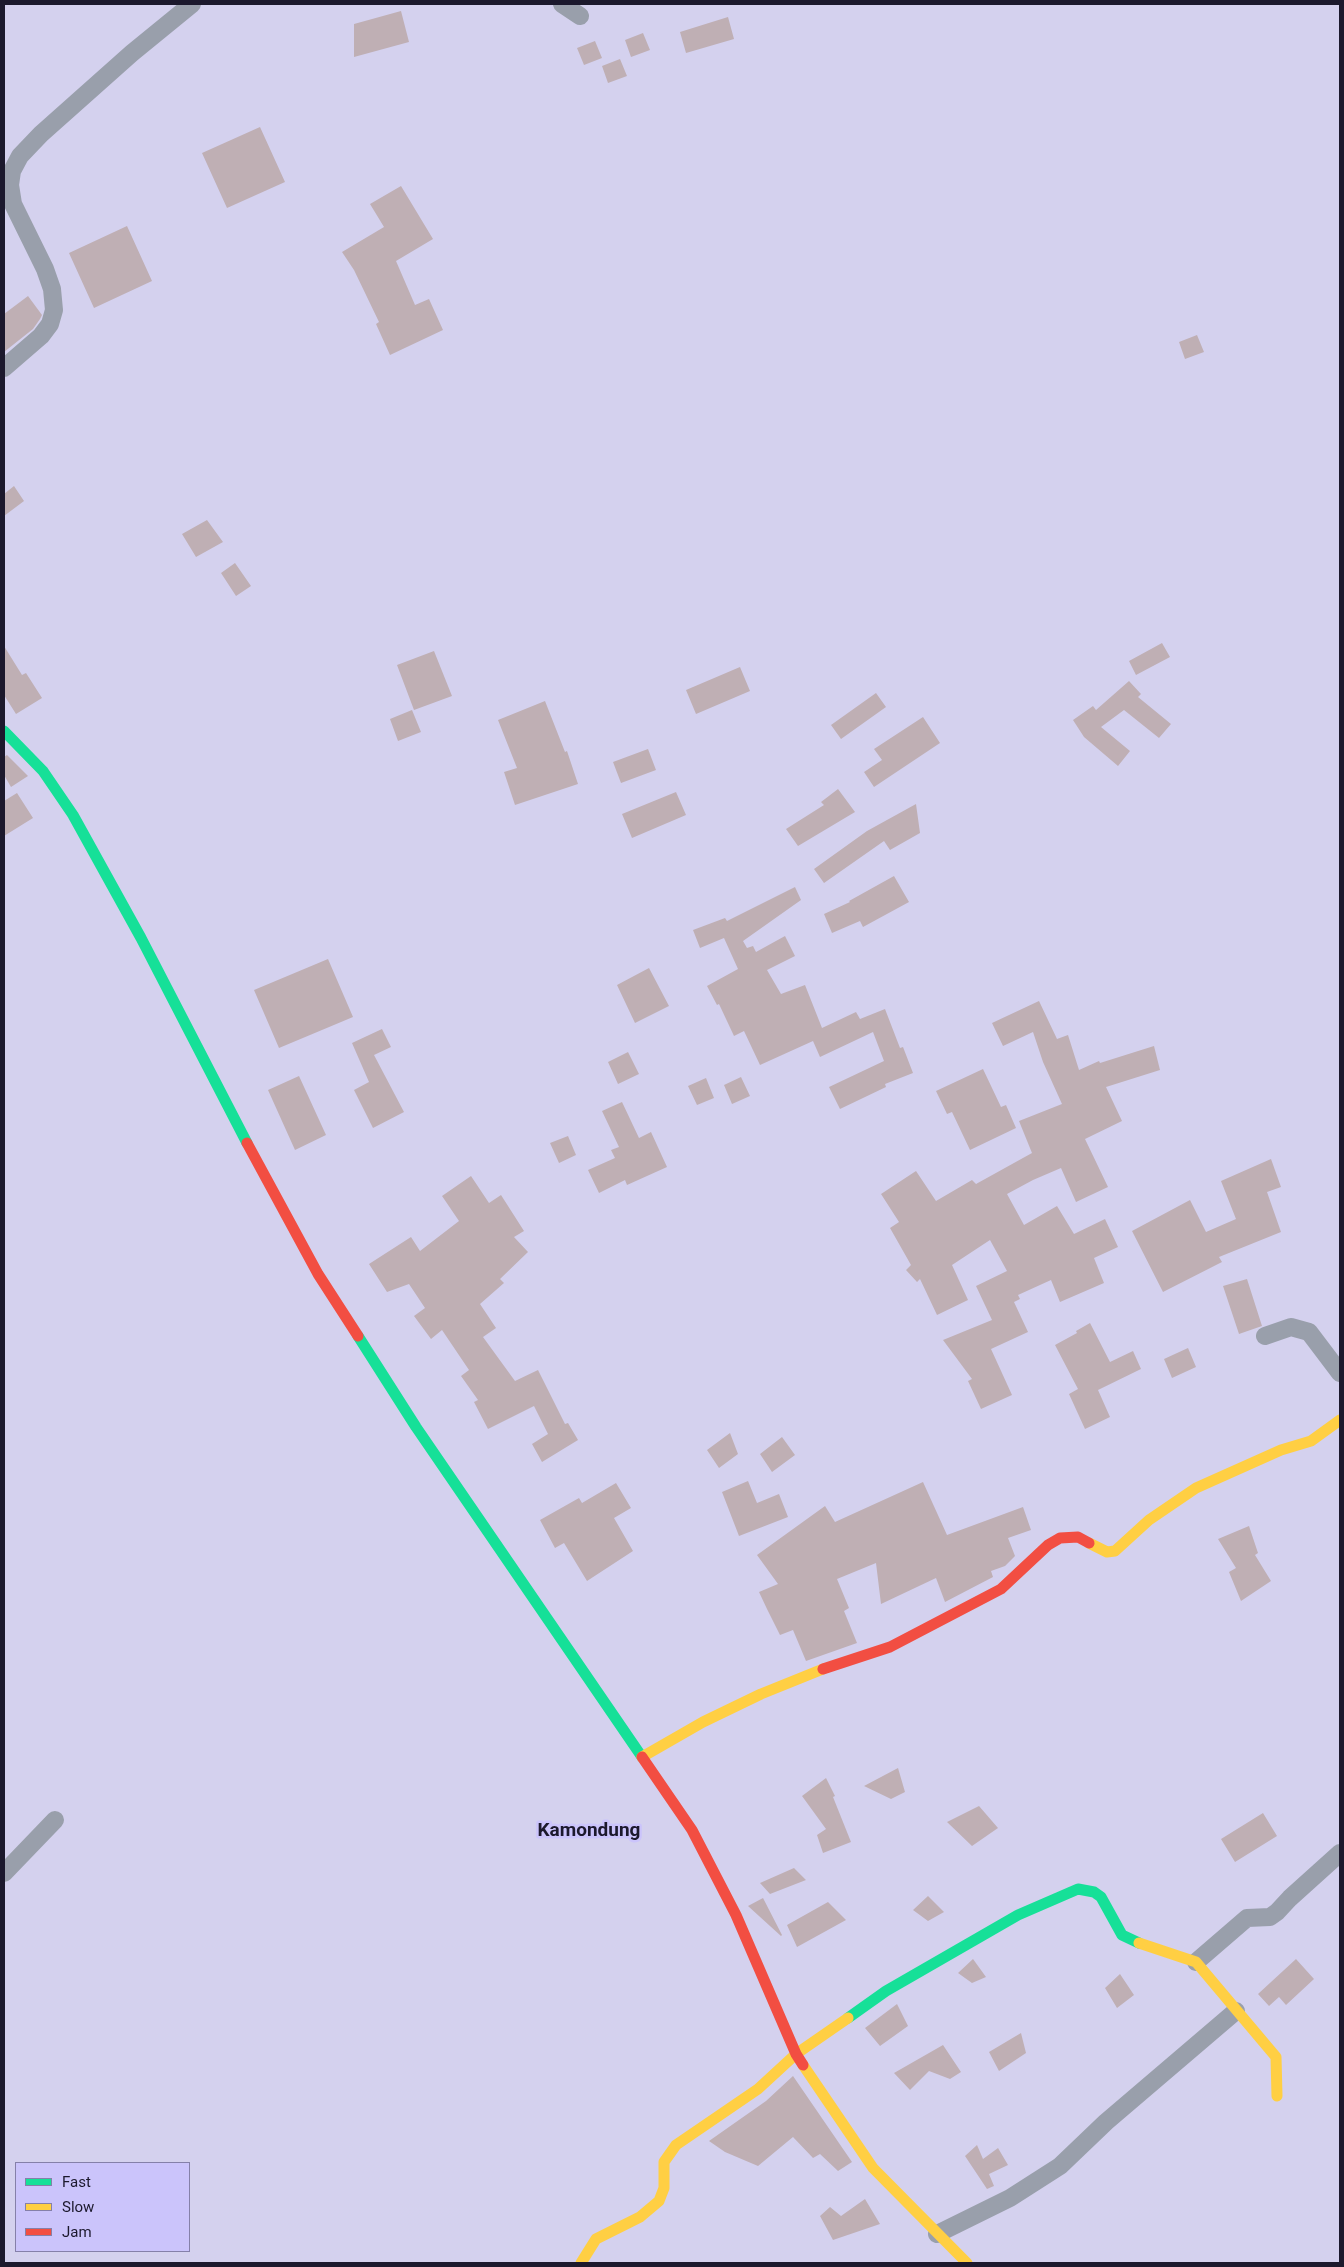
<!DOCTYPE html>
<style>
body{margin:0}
#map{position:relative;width:1344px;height:2267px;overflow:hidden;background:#d4d1ee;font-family:Roboto,sans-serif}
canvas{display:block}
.frame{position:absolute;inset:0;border:5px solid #1c192d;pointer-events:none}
.legend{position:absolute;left:15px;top:2162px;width:175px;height:90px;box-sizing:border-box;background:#cbc4fb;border:1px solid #8580a9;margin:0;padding:6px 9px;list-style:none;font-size:15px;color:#1c192d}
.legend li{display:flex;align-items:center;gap:10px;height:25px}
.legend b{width:25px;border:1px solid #8580a9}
</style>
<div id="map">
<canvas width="1344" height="2267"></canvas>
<div class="frame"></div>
<ul class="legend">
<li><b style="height:6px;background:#16e098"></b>Fast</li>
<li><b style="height:6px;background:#ffcf43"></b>Slow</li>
<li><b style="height:6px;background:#f24e42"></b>Jam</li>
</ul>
</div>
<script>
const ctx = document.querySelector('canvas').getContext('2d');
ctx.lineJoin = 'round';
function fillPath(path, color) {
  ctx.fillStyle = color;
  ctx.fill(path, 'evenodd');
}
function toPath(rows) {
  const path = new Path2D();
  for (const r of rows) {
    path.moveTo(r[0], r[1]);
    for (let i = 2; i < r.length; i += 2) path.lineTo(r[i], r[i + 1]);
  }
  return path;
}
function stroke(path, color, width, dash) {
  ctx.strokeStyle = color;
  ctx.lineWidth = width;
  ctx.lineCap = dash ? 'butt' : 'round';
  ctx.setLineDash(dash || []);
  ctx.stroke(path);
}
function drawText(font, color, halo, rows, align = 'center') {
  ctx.font = font + ' Roboto,sans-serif';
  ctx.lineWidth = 5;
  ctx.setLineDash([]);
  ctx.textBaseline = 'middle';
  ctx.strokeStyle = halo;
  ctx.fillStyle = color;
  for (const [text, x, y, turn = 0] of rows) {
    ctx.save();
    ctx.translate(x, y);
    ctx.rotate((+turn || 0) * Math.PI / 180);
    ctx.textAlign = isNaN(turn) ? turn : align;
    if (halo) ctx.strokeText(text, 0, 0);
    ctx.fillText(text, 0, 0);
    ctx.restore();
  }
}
fillPath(toPath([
 [401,11,409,42,354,57,354,24],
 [728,17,734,39,686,53,680,32],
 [643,33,650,50,631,57,625,40],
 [595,41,602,58,584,65,577,48],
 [620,59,627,76,608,83,602,66],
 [260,127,285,182,227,208,202,153],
 [401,186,433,239,396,261,415,305,429,299,443,330,390,355,376,324,379,322,354,270,342,252,384,227,370,204],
 [127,226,152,281,94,308,69,253],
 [28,296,42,315,40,319,33,329,4,352,4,314],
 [1197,335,1204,352,1185,359,1179,342],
 [14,486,24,501,4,516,4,494],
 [207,520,223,542,196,557,182,534],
 [235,563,251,586,236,596,221,573],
 [1162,643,1170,657,1136,675,1129,661],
 [4,646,22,675,26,673,42,698,16,714,4,695],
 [434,651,452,696,414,710,397,665],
 [740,667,750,691,696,714,686,690],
 [1129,681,1141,694,1138,697,1171,724,1159,738,1124,710,1101,727,1130,751,1118,766,1084,737,1073,720,1093,706,1096,710],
 [876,693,886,707,841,739,831,725],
 [545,701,565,752,567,751,578,784,515,805,504,772,517,768,498,720],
 [412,710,421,732,398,741,390,719],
 [923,717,940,743,874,787,864,772,882,760,874,749],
 [648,749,656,770,621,783,613,762],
 [7,755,28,776,11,787,4,775,4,757],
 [838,789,855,812,798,846,786,829,824,805,821,802],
 [676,792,686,815,632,838,622,814],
 [17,793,33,818,4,836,4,801],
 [916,804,920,833,890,850,884,841,824,883,814,869,867,831],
 [894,876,909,902,863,927,860,921,832,933,824,914,850,902,849,901],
 [795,887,801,900,743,941,747,948,753,946,756,952,785,936,795,956,767,970,781,994,805,985,822,1028,856,1012,860,1019,885,1009,900,1048,903,1047,913,1073,885,1084,886,1087,840,1109,829,1087,884,1061,873,1032,820,1057,813,1041,760,1065,744,1031,734,1036,719,1004,717,1005,707,986,738,969,724,938,700,948,693,930,725,918,727,921],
 [328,959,353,1017,279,1048,254,990],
 [649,968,669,1006,635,1023,617,985],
 [1039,1001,1057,1039,1068,1035,1079,1070,1099,1061,1100,1063,1154,1046,1160,1070,1106,1087,1122,1121,1085,1139,1108,1187,1076,1202,1061,1168,1033,1180,1007,1194,1024,1225,1057,1206,1074,1234,1105,1219,1118,1247,1094,1258,1104,1283,1060,1302,1051,1280,1018,1295,1020,1299,1014,1302,1028,1332,991,1349,1012,1395,981,1409,968,1381,972,1379,943,1340,992,1320,976,1286,1007,1271,990,1240,952,1265,968,1300,937,1315,920,1279,917,1282,906,1270,911,1265,890,1228,899,1222,881,1194,916,1171,936,1201,972,1180,976,1184,1032,1153,1019,1121,1062,1104,1043,1062,1033,1032,1003,1046,992,1023],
 [382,1029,391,1047,374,1055,404,1112,373,1128,354,1090,369,1082,352,1043],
 [628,1052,639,1074,618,1084,608,1062],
 [983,1069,1001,1107,1006,1105,1016,1128,970,1150,952,1112,947,1114,936,1091],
 [299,1076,326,1135,295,1150,268,1090],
 [741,1077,750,1096,732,1104,724,1085],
 [706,1078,714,1098,697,1105,688,1086],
 [622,1102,639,1138,651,1132,667,1167,627,1185,625,1180,599,1193,588,1170,615,1158,611,1150,619,1147,602,1111],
 [568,1136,576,1155,559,1163,550,1143],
 [1271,1159,1281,1187,1267,1192,1281,1232,1219,1257,1222,1262,1163,1292,1132,1231,1190,1200,1206,1232,1236,1219,1221,1181],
 [471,1176,489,1203,501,1195,524,1231,514,1237,528,1252,500,1279,504,1283,480,1304,496,1328,483,1337,515,1381,538,1370,565,1424,568,1423,578,1440,542,1462,532,1444,548,1434,534,1406,488,1429,474,1402,478,1400,461,1376,469,1370,442,1330,431,1339,414,1316,425,1308,409,1284,387,1292,369,1264,411,1237,420,1251,459,1221,442,1196],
 [1247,1279,1262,1326,1239,1334,1223,1286],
 [1090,1323,1110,1362,1133,1351,1141,1369,1098,1390,1110,1417,1085,1429,1069,1394,1078,1389,1055,1345,1077,1333,1076,1331],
 [1188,1348,1196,1367,1172,1378,1164,1359],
 [730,1433,738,1454,719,1468,707,1450],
 [782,1437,795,1455,772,1472,760,1454],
 [748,1481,757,1503,779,1494,788,1517,739,1536,722,1492],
 [923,1482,947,1535,1023,1507,1031,1530,1008,1538,1015,1556,1005,1566,991,1571,993,1577,945,1602,936,1578,881,1604,876,1563,837,1579,849,1608,844,1611,857,1643,806,1661,793,1630,780,1635,767,1609,759,1592,778,1584,757,1555,825,1506,835,1522],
 [616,1483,631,1508,614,1518,633,1551,587,1581,564,1543,555,1548,540,1520,579,1498,582,1503],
 [1249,1526,1258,1553,1255,1555,1271,1581,1241,1601,1229,1572,1236,1568,1218,1539],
 [898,1768,905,1792,891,1799,864,1786],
 [826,1778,835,1796,833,1797,851,1842,823,1853,817,1835,826,1829,802,1796],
 [979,1806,998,1828,972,1846,947,1822],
 [1263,1813,1277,1836,1235,1862,1221,1839],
 [794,1868,806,1880,770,1894,760,1883],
 [928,1896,944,1912,928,1921,913,1910],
 [763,1898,782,1935,781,1936,748,1906],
 [828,1902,846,1920,797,1947,787,1925],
 [973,1959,986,1977,972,1983,958,1973],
 [1296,1959,1314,1979,1286,2005,1279,1997,1269,2006,1258,1994],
 [1120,1974,1134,1995,1117,2008,1105,1988],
 [897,2004,908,2026,880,2046,865,2028],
 [1021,2033,1026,2053,999,2071,989,2052],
 [943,2045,961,2072,950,2079,929,2071,910,2090,894,2073],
 [793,2076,852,2162,838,2171,820,2154,813,2158,793,2137,758,2166,725,2152,709,2141,766,2101],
 [977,2145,983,2159,998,2148,1008,2165,989,2174,994,2186,987,2189,965,2156],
 [865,2199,880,2224,833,2240,820,2216,830,2207,841,2216]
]), '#bfafb4');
stroke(toPath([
 [562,4,580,16],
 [4,368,41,336,50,324,54,310,52,289,45,269,13,204,10,185,12,171,20,156,41,134,132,53,192,4],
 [1265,1336,1291,1327,1309,1332,1340,1373],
 [4,1873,55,1820],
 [1196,1962,1247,1918,1270,1917,1277,1912,1290,1898,1340,1853],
 [937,2234,1010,2198,1060,2166,1106,2122,1236,2011]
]), '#999fab', 18);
stroke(toPath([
 [4,731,43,771,73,815,141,938,247,1143],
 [358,1336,416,1427,642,1757],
 [848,2018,886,1991,1018,1915,1078,1889,1094,1892,1101,1897,1122,1935,1139,1943]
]), '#16e098', 11);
stroke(toPath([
 [1089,1543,1107,1552,1115,1551,1149,1520,1196,1488,1281,1450,1311,1441,1340,1420],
 [642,1757,703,1722,761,1694,823,1669],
 [1139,1943,1196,1962,1276,2057,1277,2096],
 [803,2065,873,2168,967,2263],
 [581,2263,596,2239,640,2217,659,2201,664,2188,664,2162,676,2145,758,2089,796,2054,848,2018]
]), '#ffcf43', 11);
stroke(toPath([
 [247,1143,318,1274,358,1336],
 [823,1669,890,1647,1001,1589,1048,1545,1060,1538,1078,1537,1089,1543],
 [642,1757,692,1830,736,1915,796,2054,803,2065]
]), '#f24e42', 11);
drawText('bold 19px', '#1c192d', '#cbc4fb', [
 ["Kamondung",589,1831]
]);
</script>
